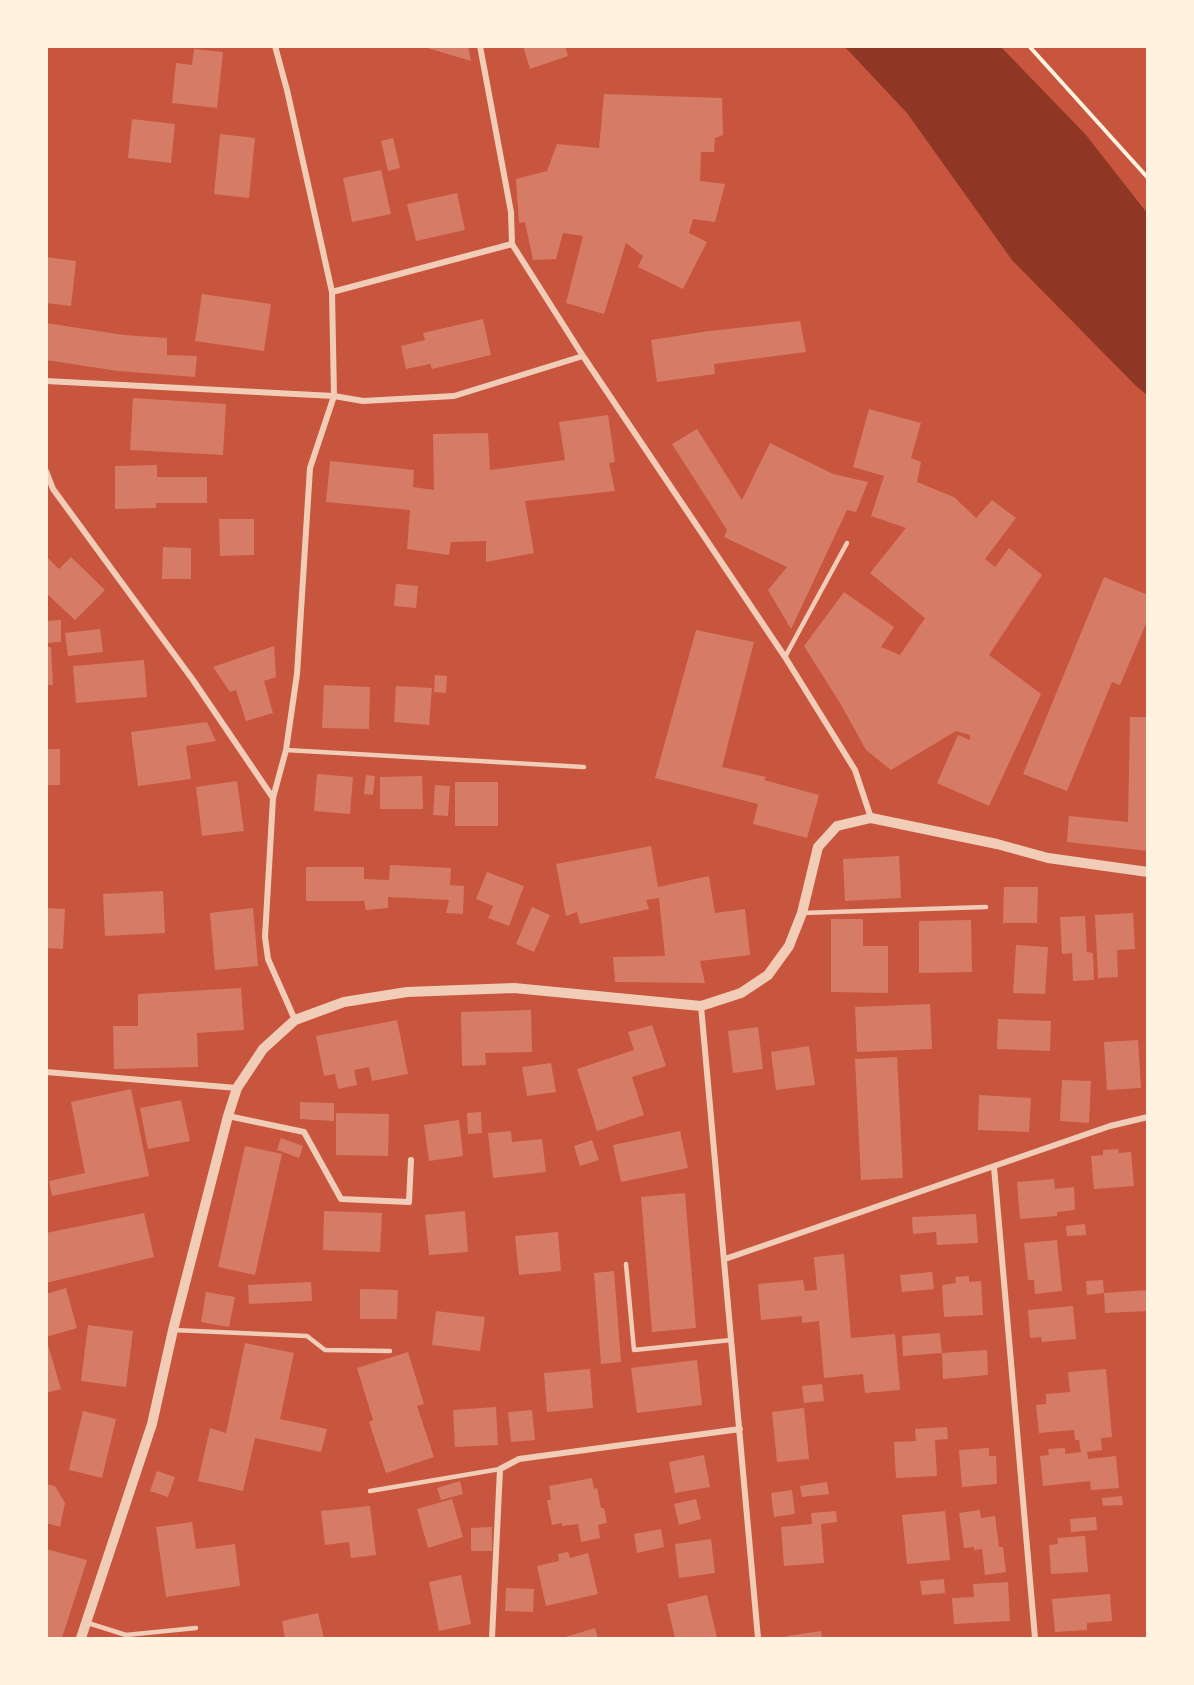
<!DOCTYPE html>
<style>
body{margin:0}
#map{position:relative;width:1194px;height:1685px;overflow:hidden;background:#c8553d;font-family:"DejaVu Sans",sans-serif}
canvas{display:block}
.frame{position:absolute;inset:0;border:48px solid #fff3e0;pointer-events:none}
</style>
<div id="map">
<canvas width="1194" height="1685"></canvas>
<div class="frame"></div>
</div>
<script>
const ctx = document.querySelector('canvas').getContext('2d');
ctx.lineJoin = 'round';
function fillPath(path, color) {
  ctx.fillStyle = color;
  ctx.fill(path, 'evenodd');
}
function toPath(rows) {
  const path = new Path2D();
  for (const r of rows) {
    path.moveTo(r[0], r[1]);
    for (let i = 2; i < r.length; i += 2) path.lineTo(r[i], r[i + 1]);
  }
  return path;
}
function stroke(path, color, width, dash) {
  ctx.strokeStyle = color;
  ctx.lineWidth = width;
  ctx.lineCap = dash ? 'butt' : 'round';
  ctx.setLineDash(dash || []);
  ctx.stroke(path);
}
fillPath(toPath([
 [845,47,1001,47,1086,135,1147,213,1147,395,1136,386,1012,260,907,113]
]), '#8f3625');
fillPath(toPath([
 [424,46,468,46,471,61,424,47],
 [523,46,565,46,568,56,530,69],
 [194,49,223,52,217,108,172,103,176,63,192,65],
 [604,94,722,98,723,135,715,138,714,152,701,152,700,181,725,184,715,222,693,219,689,233,707,242,683,289,638,267,643,256,626,243,604,314,566,303,583,236,563,233,556,259,533,260,525,222,519,223,516,179,547,171,557,144,599,148],
 [132,119,175,124,171,163,128,158],
 [220,134,255,138,249,198,214,194],
 [393,138,400,168,388,171,381,141],
 [381,170,391,214,352,222,343,178],
 [457,193,465,230,416,241,407,204],
 [46,257,76,261,71,306,46,303],
 [202,294,271,304,264,351,195,341],
 [483,319,491,355,432,369,430,364,406,369,401,346,425,340,423,333],
 [800,321,806,352,714,364,715,374,657,382,651,340,709,331],
 [46,323,124,335,167,338,167,355,197,356,195,377,118,371,46,360],
 [133,398,226,404,223,455,130,450],
 [869,409,921,423,911,458,921,462,917,482,954,497,976,518,992,500,1016,518,985,559,995,567,1009,548,1042,575,989,655,1041,694,989,806,937,783,958,735,970,740,970,735,956,731,891,770,866,750,840,703,804,646,844,592,894,627,881,647,900,655,925,618,870,573,906,528,871,516,884,476,853,467],
 [608,415,615,462,609,463,615,491,525,501,534,553,486,562,486,541,451,542,449,555,407,549,410,510,326,502,330,461,414,470,413,487,434,490,433,434,488,433,490,470,565,460,559,422],
 [697,429,742,500,770,443,833,474,868,482,856,512,847,510,791,629,768,590,787,567,724,537,727,530,672,444],
 [157,465,157,477,207,477,207,503,156,503,156,508,115,509,115,466],
 [219,519,254,519,254,555,220,556],
 [163,547,191,548,191,579,162,579],
 [46,556,59,569,71,557,105,590,75,620,46,593],
 [1104,577,1148,595,1148,619,1120,685,1112,682,1067,791,1023,774],
 [396,584,418,586,416,608,394,606],
 [61,620,61,642,46,643,46,621],
 [100,629,103,652,68,656,65,633],
 [696,630,754,642,722,767,766,777,764,780,819,795,807,838,753,824,758,804,655,778],
 [274,646,276,677,264,681,273,713,246,721,236,690,230,692,213,667],
 [46,647,51,647,53,685,46,685],
 [144,660,147,697,76,703,73,666],
 [435,675,447,676,446,693,434,692],
 [324,685,370,687,369,729,322,728],
 [396,686,432,688,429,725,394,722],
 [1130,717,1148,717,1148,851,1067,842,1069,816,1128,822],
 [207,722,216,741,186,746,191,779,138,786,131,732],
 [46,749,60,749,60,785,46,785],
 [317,774,353,777,350,814,314,811],
 [366,775,375,776,373,795,364,794],
 [422,776,423,809,380,809,380,777],
 [237,781,244,831,202,836,196,787],
 [455,782,498,782,498,826,455,826],
 [435,785,450,786,448,816,433,815],
 [651,846,658,887,709,876,715,913,745,909,750,955,700,961,705,983,615,982,613,957,665,956,659,898,646,900,649,909,580,924,577,912,566,916,556,864],
 [899,856,901,898,845,901,843,859],
 [390,865,451,868,450,885,464,886,463,914,446,913,449,900,388,897,388,908,366,910,364,901,306,901,306,867,364,867,364,879,389,880],
 [487,872,524,886,509,926,488,918,493,906,476,899],
 [1004,887,1038,887,1037,923,1003,923],
 [163,891,165,933,105,936,103,894],
 [532,907,550,915,534,952,516,944],
 [46,908,65,909,63,949,46,948],
 [253,908,258,966,215,970,210,913],
 [1133,913,1135,949,1117,950,1118,977,1098,978,1095,915],
 [1085,916,1087,952,1093,953,1094,980,1073,981,1072,953,1062,954,1060,917],
 [831,919,863,919,863,946,888,946,888,993,831,992],
 [971,920,972,972,919,973,919,921],
 [1016,945,1048,947,1045,994,1013,993],
 [241,988,244,1030,197,1033,198,1067,114,1069,113,1026,138,1026,138,994],
 [930,1004,932,1049,857,1052,855,1007],
 [531,1010,532,1052,485,1053,486,1065,462,1066,461,1012],
 [998,1019,1051,1021,1050,1051,997,1049],
 [397,1020,408,1074,372,1081,369,1067,354,1070,357,1085,338,1089,335,1074,324,1076,316,1036],
 [652,1025,666,1066,632,1077,644,1115,597,1131,577,1069,634,1050,628,1032],
 [758,1027,763,1069,733,1073,728,1031],
 [1138,1040,1141,1088,1107,1090,1104,1042],
 [809,1046,815,1085,776,1090,771,1052],
 [897,1057,903,1178,861,1180,855,1059],
 [551,1063,556,1092,527,1096,522,1067],
 [1062,1080,1091,1081,1089,1123,1060,1121],
 [131,1089,149,1176,52,1196,49,1181,85,1173,71,1102],
 [979,1095,1031,1098,1029,1132,978,1130],
 [181,1100,190,1141,148,1149,140,1108],
 [300,1102,334,1103,334,1121,300,1119],
 [481,1112,482,1133,468,1134,467,1113],
 [336,1113,389,1114,388,1156,336,1155],
 [459,1120,463,1156,429,1161,424,1125],
 [511,1131,512,1142,542,1139,546,1172,493,1178,488,1133],
 [680,1131,688,1168,621,1182,613,1145],
 [281,1138,303,1146,299,1158,277,1150],
 [592,1140,599,1160,580,1166,574,1146],
 [245,1146,282,1154,255,1275,218,1267],
 [1118,1149,1119,1153,1131,1152,1134,1186,1094,1189,1091,1156,1103,1155,1103,1150],
 [1054,1179,1055,1189,1074,1187,1075,1210,1057,1212,1057,1216,1020,1219,1017,1182],
 [685,1193,696,1328,652,1332,641,1197],
 [324,1211,382,1213,380,1252,323,1250],
 [465,1211,468,1252,429,1255,425,1215],
 [144,1213,154,1257,46,1283,46,1233],
 [976,1214,978,1243,937,1245,936,1232,913,1234,912,1217],
 [1085,1224,1086,1235,1067,1236,1066,1226],
 [558,1232,561,1271,519,1275,515,1236],
 [1057,1240,1062,1291,1035,1294,1034,1280,1028,1280,1024,1243],
 [844,1254,851,1338,895,1334,900,1390,865,1393,863,1374,824,1378,819,1321,802,1323,802,1316,761,1320,758,1284,803,1280,805,1291,817,1290,814,1257],
 [614,1271,621,1362,601,1364,594,1273],
 [932,1272,934,1289,902,1292,900,1275],
 [969,1276,969,1282,981,1281,983,1315,944,1317,942,1285,956,1283,955,1277],
 [1103,1280,1104,1293,1148,1290,1148,1311,1105,1313,1104,1293,1087,1295,1086,1281],
 [311,1282,312,1301,249,1304,248,1285],
 [66,1288,77,1328,46,1337,46,1294],
 [360,1289,398,1290,397,1319,360,1319],
 [206,1292,235,1297,229,1327,201,1322],
 [1073,1306,1076,1339,1042,1342,1041,1337,1030,1338,1028,1310],
 [436,1311,485,1317,480,1351,432,1345],
 [88,1325,133,1331,126,1387,81,1381],
 [940,1333,942,1353,987,1350,988,1375,943,1379,942,1353,903,1356,902,1336],
 [245,1343,294,1353,280,1419,327,1429,321,1452,255,1438,243,1491,198,1481,210,1428,226,1433],
 [46,1345,48,1345,61,1389,46,1393],
 [408,1352,424,1404,417,1406,434,1457,386,1473,369,1422,373,1420,357,1368],
 [697,1360,702,1405,637,1413,631,1368],
 [590,1369,593,1408,547,1412,544,1373],
 [1106,1369,1112,1437,1101,1438,1102,1450,1087,1452,1088,1459,1116,1456,1119,1488,1091,1490,1090,1481,1043,1486,1040,1456,1049,1455,1048,1449,1065,1448,1065,1454,1081,1452,1079,1440,1075,1440,1074,1430,1039,1433,1036,1405,1046,1404,1046,1394,1070,1392,1068,1372],
 [822,1384,824,1401,804,1403,802,1386],
 [496,1407,498,1445,455,1447,453,1410],
 [804,1408,809,1459,777,1462,772,1412],
 [532,1410,535,1440,511,1442,508,1412],
 [83,1411,116,1419,102,1478,69,1470],
 [947,1427,948,1439,935,1440,937,1476,896,1478,894,1442,916,1441,915,1429],
 [989,1448,989,1456,996,1456,997,1484,962,1487,959,1450],
 [704,1455,710,1487,675,1493,669,1462],
 [157,1471,175,1477,168,1497,150,1491],
 [592,1478,594,1489,597,1488,601,1508,604,1508,607,1523,598,1525,600,1538,581,1542,578,1524,562,1526,562,1523,552,1525,547,1500,551,1500,549,1486],
 [460,1481,463,1494,441,1500,437,1488],
 [827,1482,829,1494,802,1497,800,1486],
 [46,1484,55,1486,65,1503,60,1527,46,1523],
 [792,1490,795,1514,774,1517,771,1493],
 [1122,1496,1123,1505,1103,1506,1102,1498],
 [452,1499,463,1537,428,1548,417,1509],
 [696,1499,701,1519,679,1525,674,1504],
 [370,1506,376,1555,351,1558,349,1542,325,1545,321,1511],
 [980,1510,981,1518,995,1516,999,1547,1003,1547,1006,1572,985,1575,982,1549,974,1550,974,1547,964,1548,959,1513],
 [836,1511,837,1522,821,1524,824,1563,784,1566,781,1527,812,1524,811,1513],
 [945,1511,950,1560,907,1564,902,1515],
 [1096,1517,1097,1530,1071,1532,1070,1519],
 [192,1522,196,1549,235,1544,240,1586,166,1597,156,1527],
 [492,1527,492,1551,471,1551,471,1528],
 [661,1529,664,1547,637,1553,634,1534],
 [1085,1536,1088,1572,1051,1574,1049,1545,1058,1544,1057,1538],
 [711,1539,715,1573,679,1578,675,1544],
 [46,1549,87,1560,62,1638,46,1638],
 [568,1552,570,1558,588,1553,598,1594,546,1606,537,1566,559,1561,558,1554],
 [461,1575,471,1624,439,1631,429,1582],
 [944,1579,945,1593,922,1595,920,1581],
 [1008,1582,1010,1621,954,1624,952,1598,974,1597,973,1584],
 [506,1588,534,1589,533,1612,505,1611],
 [1110,1594,1112,1621,1087,1623,1087,1630,1055,1632,1052,1599],
 [707,1595,717,1638,675,1638,667,1604],
 [318,1613,324,1638,285,1638,282,1621],
 [595,1628,598,1638,562,1638],
 [821,1631,822,1638,787,1638,787,1636]
]), '#d67c66');
stroke(toPath([
 [1029,46,1148,178]
]), '#fff3e0', 4);
stroke(toPath([
 [785,657,847,543],
 [286,750,584,767],
 [802,913,986,907],
 [626,1264,634,1350,731,1340],
 [173,1330,307,1336,325,1350,390,1351],
 [370,1491,500,1469],
 [88,1623,126,1635,196,1628]
]), '#f1ccb7', 4.5);
stroke(toPath([
 [275,46,287,90,332,292,334,396,310,468,297,674,286,750,273,798,265,937,268,959,295,1020],
 [480,46,511,212,512,244,583,356,785,657,855,770,871,818],
 [332,292,512,244],
 [46,381,334,396,363,401,454,396,583,356],
 [46,471,53,489,193,680,273,798],
 [701,1006,758,1638],
 [46,1072,237,1088],
 [228,1116,304,1132,341,1199,409,1202,411,1160],
 [994,1167,1035,1638],
 [725,1259,1110,1126,1148,1117],
 [492,1638,500,1469,519,1459,740,1429]
]), '#f1ccb7', 6);
stroke(toPath([
 [81,1638,152,1424,173,1330,228,1116,237,1088,263,1049,295,1020,344,1002,407,992,514,988,701,1006,741,993,768,975,789,946,802,913,818,847,837,826,871,818,997,844,1048,858,1148,872]
]), '#f1ccb7', 10);
</script>
